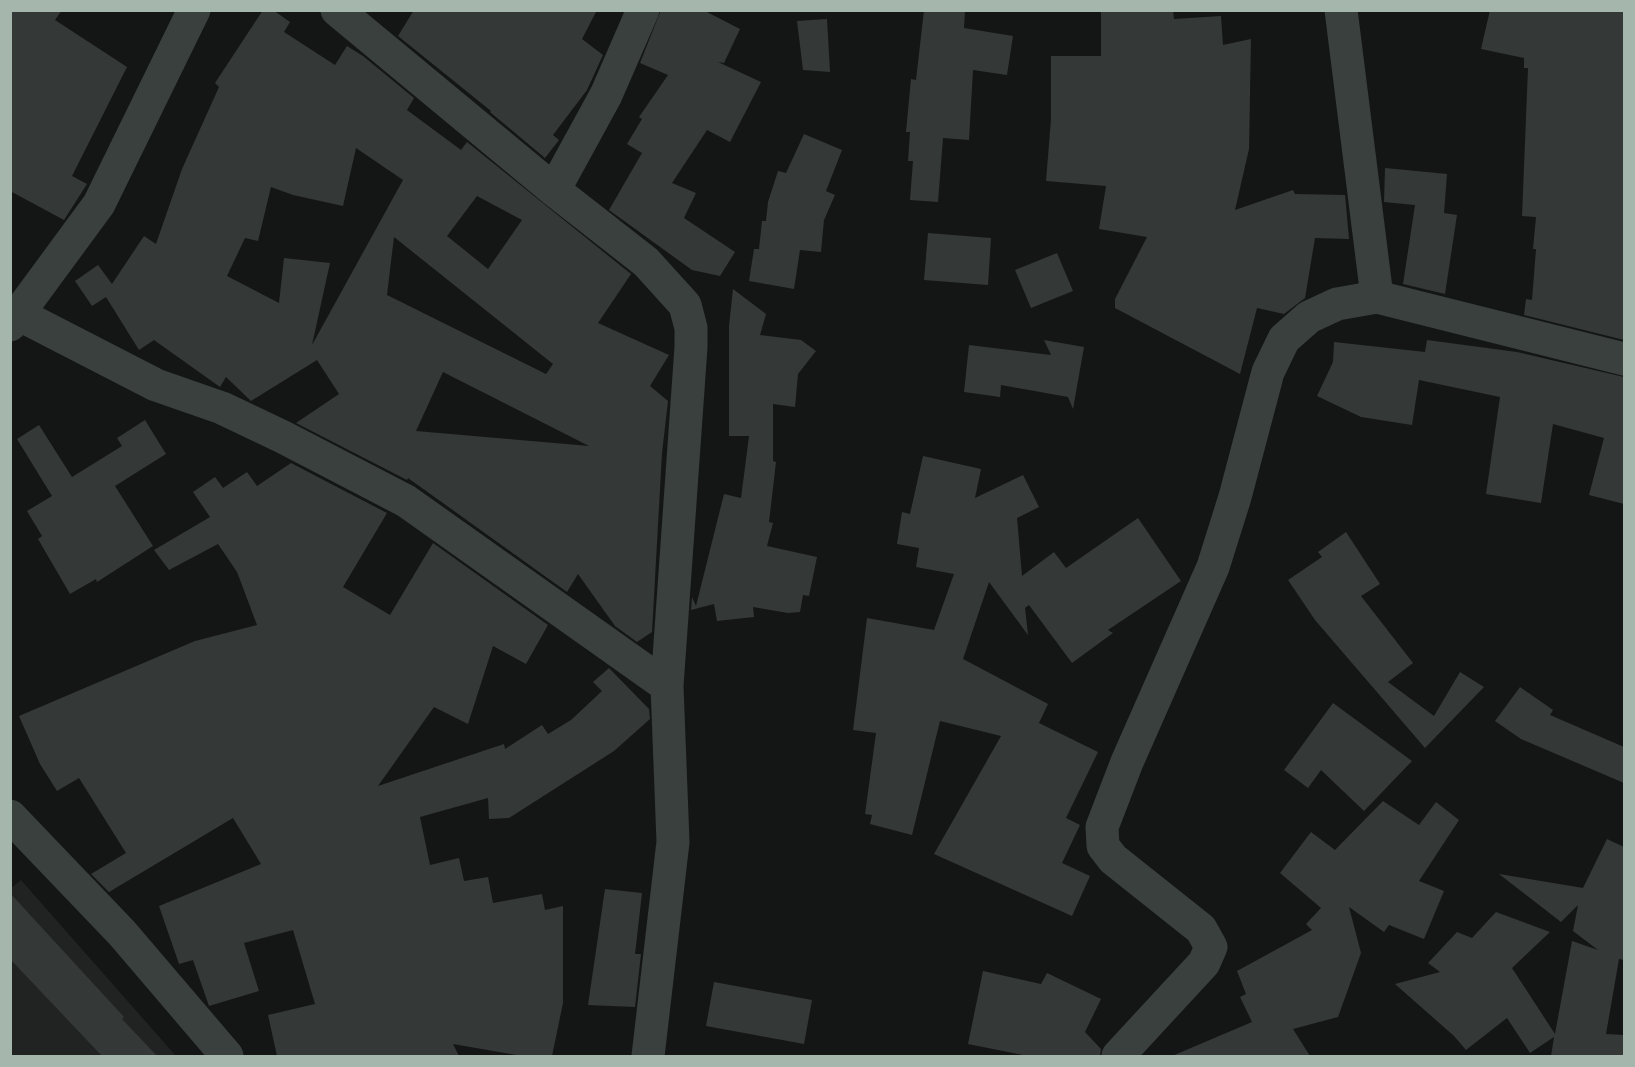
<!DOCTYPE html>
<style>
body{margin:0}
#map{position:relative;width:1635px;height:1067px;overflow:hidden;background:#141615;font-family:Manrope,sans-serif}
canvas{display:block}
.frame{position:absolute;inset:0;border:12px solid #a5b7ac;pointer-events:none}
</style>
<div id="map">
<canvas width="1635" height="1067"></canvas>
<div class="frame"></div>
</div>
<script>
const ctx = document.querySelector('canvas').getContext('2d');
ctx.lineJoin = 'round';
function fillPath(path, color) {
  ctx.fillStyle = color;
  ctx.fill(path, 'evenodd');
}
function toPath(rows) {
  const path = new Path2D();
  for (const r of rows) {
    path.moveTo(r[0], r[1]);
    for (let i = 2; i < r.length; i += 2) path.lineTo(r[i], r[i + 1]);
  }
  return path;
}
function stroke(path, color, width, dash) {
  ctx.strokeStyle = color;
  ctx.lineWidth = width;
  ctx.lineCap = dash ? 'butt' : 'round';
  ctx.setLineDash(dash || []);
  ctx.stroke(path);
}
fillPath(toPath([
 [21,880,176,1056,11,1056,10,889]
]), '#202322');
fillPath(toPath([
 [10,10,62,10,55,20,127,67,72,176,87,184,64,220,10,191],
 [263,10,273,10,290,22,284,32,335,65,347,46,363,56,414,98,407,110,461,150,467,142,631,274,598,323,669,355,650,386,668,401,662,453,652,632,637,642,615,626,578,574,567,592,408,478,407,480,296,423,339,394,317,360,251,401,226,377,220,387,154,340,139,350,106,297,92,306,75,281,98,265,112,284,144,236,156,244,182,169,219,87,215,83],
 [356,148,403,180,312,345,330,263,284,258,279,303,227,276,245,238,258,241,271,187,293,195,343,206],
 [477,196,522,220,488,269,447,236],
 [394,237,553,364,546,374,387,295],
 [443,372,589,446,416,431],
 [414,10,597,10,582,39,603,55,587,90,553,135,559,140,545,158,490,112,491,111,398,36],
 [661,10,703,10,740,29,724,63,718,62,761,82,730,142,707,130,672,183,696,193,684,218,735,252,720,276,692,270,609,210,642,153,627,144,642,119,639,117,668,75,640,63],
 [924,10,965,10,964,28,1013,36,1007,75,973,70,969,140,943,138,938,202,910,200,913,161,908,161,910,132,906,132,911,79,916,80],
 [1101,10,1173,10,1174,19,1221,16,1223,45,1251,39,1249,149,1235,210,1293,190,1295,194,1345,195,1349,239,1315,238,1305,298,1284,314,1257,308,1240,374,1115,308,1115,299,1147,237,1099,229,1106,186,1046,181,1051,119,1051,56,1101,56],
 [1490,10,1624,10,1624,340,1524,315,1526,299,1532,300,1536,249,1533,249,1536,217,1522,216,1528,68,1524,68,1524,58,1481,49],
 [827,19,830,72,803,70,797,21],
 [804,134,842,150,826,191,835,195,824,220,821,252,800,250,794,289,749,281,754,249,759,249,762,221,766,221,768,202,778,171,786,173],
 [1385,168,1447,174,1444,213,1457,215,1445,294,1403,284,1415,205,1384,202],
 [928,233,991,238,988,285,924,280],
 [1057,253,1073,291,1031,308,1015,270],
 [733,289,766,314,760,335,801,340,816,351,798,374,795,407,773,404,773,461,776,462,769,522,773,523,767,546,817,557,809,596,803,595,800,612,788,613,753,607,754,617,717,621,714,604,691,610,692,597,696,606,724,494,741,498,749,436,729,436,729,326],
 [1044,340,1084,347,1073,409,1068,397,1001,385,1000,397,964,392,969,345,1051,355],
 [1427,340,1517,352,1624,377,1624,504,1589,495,1604,438,1553,424,1541,503,1486,494,1500,397,1419,380,1412,425,1361,417,1317,396,1333,362,1334,342,1425,352],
 [145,420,166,454,115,486,153,546,97,582,96,579,70,594,38,539,42,536,27,511,52,496,17,439,39,425,72,477,122,446,117,438],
 [923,456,981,469,975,498,1023,475,1039,507,1017,518,1022,576,1054,552,1066,568,1138,518,1181,581,1108,630,1113,633,1072,663,1029,605,1025,608,1028,635,989,582,963,659,1048,704,1039,723,1098,752,1066,818,1080,825,1062,863,1090,876,1072,916,934,854,1001,736,940,721,912,835,870,824,872,815,865,814,876,733,853,730,867,618,934,630,954,574,916,567,919,548,897,544,902,512,910,514],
 [291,463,387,513,343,587,390,615,433,543,548,625,526,664,493,646,468,724,434,707,378,786,504,744,505,749,542,725,548,734,571,720,602,691,593,682,609,668,649,709,650,719,614,751,509,818,489,819,488,798,420,817,430,865,459,858,464,881,488,877,493,903,542,894,545,910,563,906,563,1003,552,1056,522,1056,453,1044,459,1056,277,1056,268,1015,315,1004,293,930,244,943,259,991,209,1006,193,960,179,964,159,906,261,864,233,818,109,892,91,874,126,853,79,778,57,791,40,764,19,716,195,641,257,625,237,572,218,544,169,570,154,550,210,517,193,492,215,477,223,488,247,472,257,486],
 [1346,532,1380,584,1361,596,1413,663,1388,682,1434,716,1460,672,1484,687,1425,748,1315,620,1288,580,1322,557,1318,552],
 [1520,687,1553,710,1550,715,1624,747,1624,783,1521,739,1495,721],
 [1333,703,1412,761,1364,811,1321,770,1308,788,1284,770],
 [1383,801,1419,825,1436,802,1459,820,1419,881,1444,891,1424,939,1389,925,1384,932,1349,907,1361,953,1338,1017,1293,1029,1310,1056,1172,1056,1252,1022,1240,997,1246,994,1237,971,1312,930,1306,924,1321,908,1280,873,1311,832,1335,850],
 [1607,839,1624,847,1624,960,1619,959,1606,1034,1624,1035,1624,1056,1551,1056,1554,1037,1530,1053,1507,1018,1466,1050,1454,1036,1395,984,1440,972,1428,963,1457,932,1472,938,1496,912,1550,932,1512,968,1555,1034,1572,941,1598,950,1573,931,1578,905,1561,922,1499,874,1583,888],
 [605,889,642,893,635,954,641,954,635,1007,588,1005],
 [10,893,124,1017,122,1019,157,1056,102,1056,10,959],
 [983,971,1041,984,1047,973,1101,999,1085,1032,1101,1049,1100,1056,1028,1056,968,1044],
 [714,982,812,1000,804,1044,706,1026]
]), '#343836');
stroke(toPath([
 [337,10,554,190,646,262,685,305,691,328,691,347,667,686,673,842,648,1056],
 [1341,10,1377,297],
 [554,190,606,95,643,10],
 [20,315,156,385,222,408,283,437,406,501,667,686],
 [10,325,99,204,194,10],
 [10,816,122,933,227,1056],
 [1118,1056,1204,963,1211,947,1201,929,1113,859,1103,846,1102,827,1127,762,1213,567,1235,497,1268,372,1284,339,1309,317,1337,304,1377,297,1624,359]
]), '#39403d', 33);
</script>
